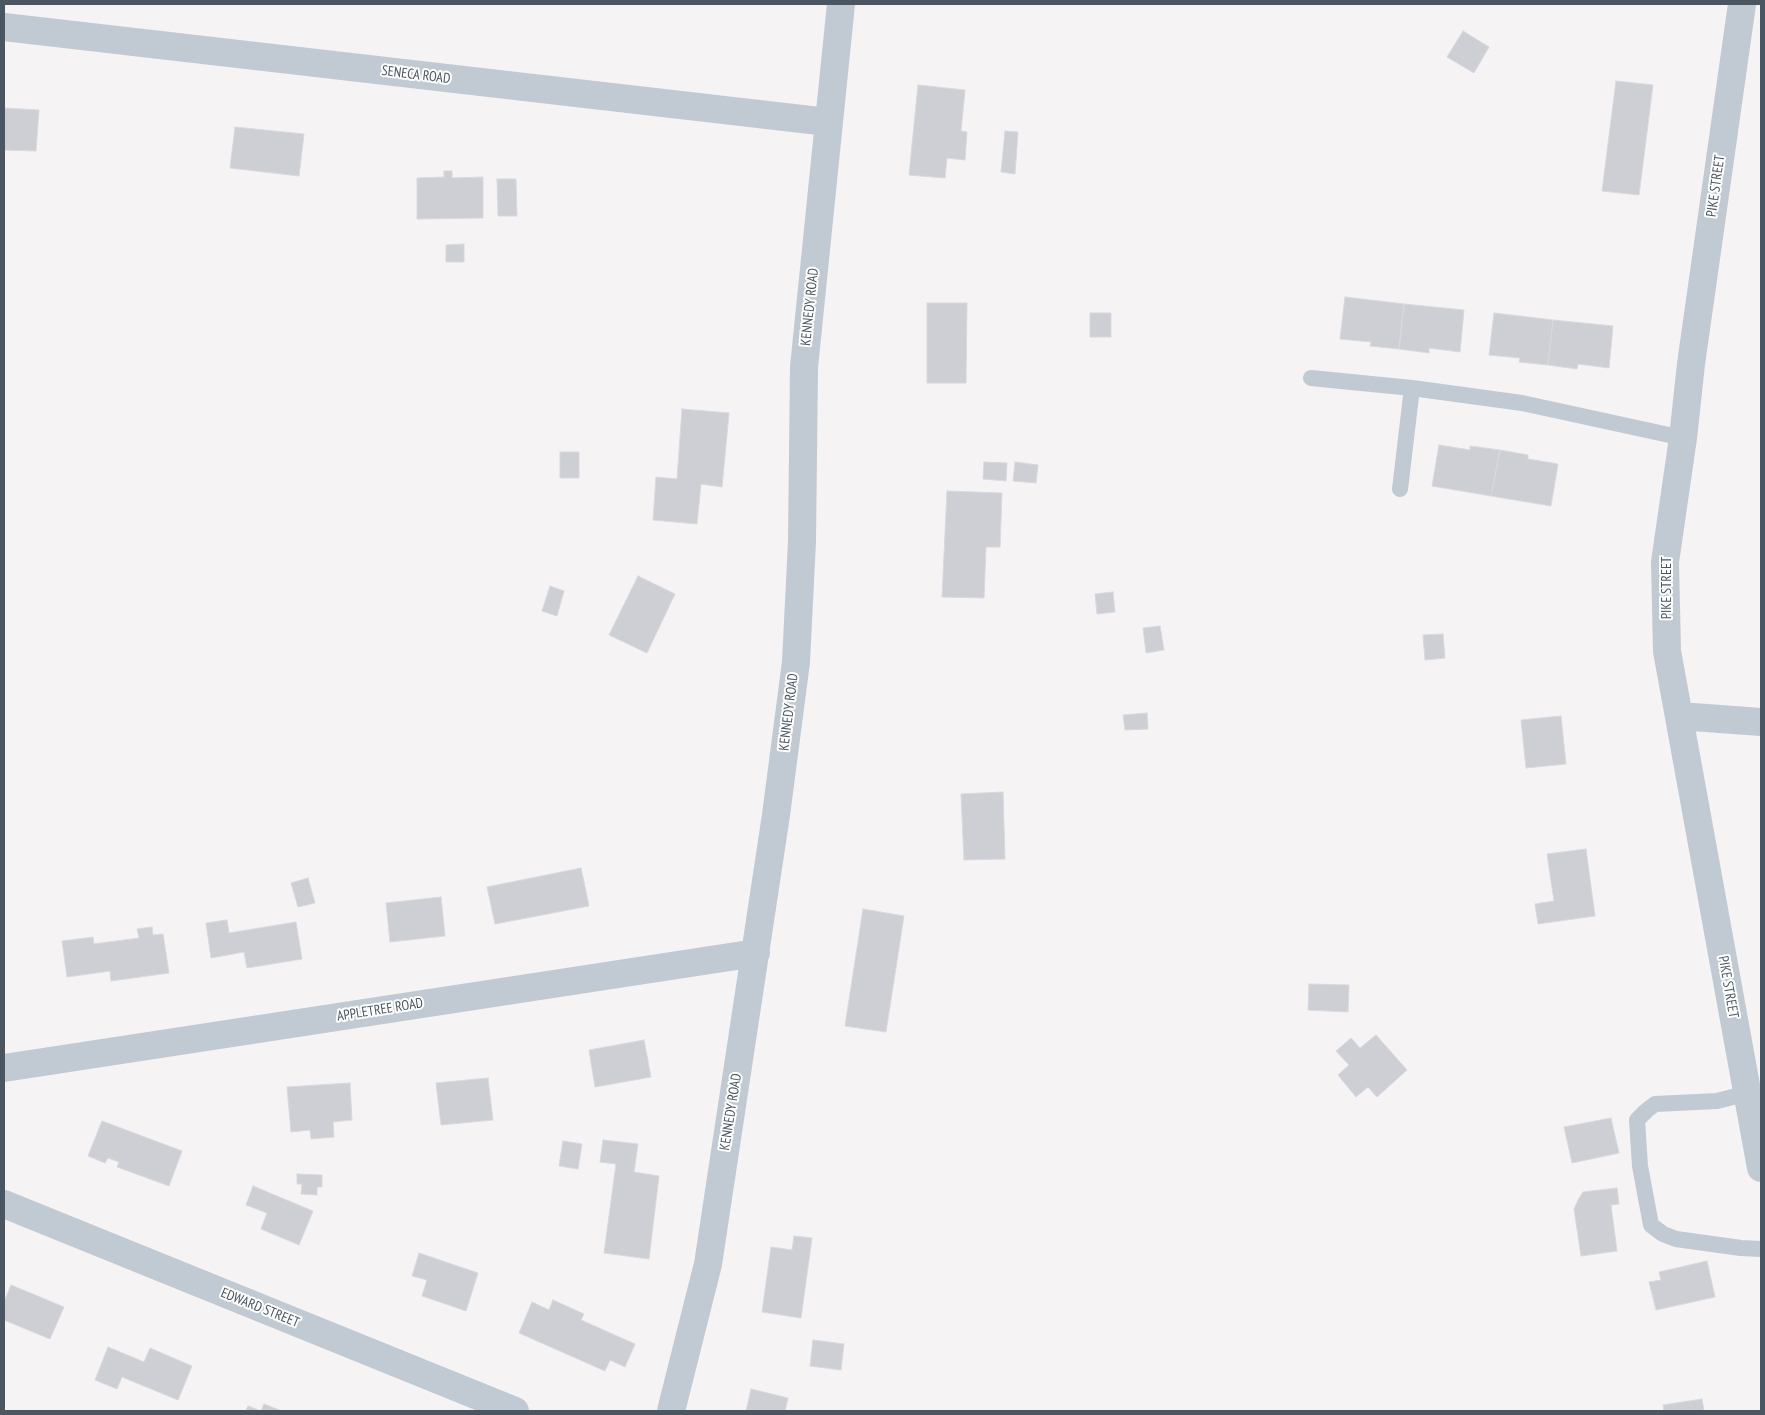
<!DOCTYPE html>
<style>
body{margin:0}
#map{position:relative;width:1765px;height:1415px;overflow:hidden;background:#f5f3f3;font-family:"PT Sans Narrow",sans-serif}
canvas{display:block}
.frame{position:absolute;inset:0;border:5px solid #4a5661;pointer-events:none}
</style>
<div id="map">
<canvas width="1765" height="1415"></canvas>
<div class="frame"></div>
</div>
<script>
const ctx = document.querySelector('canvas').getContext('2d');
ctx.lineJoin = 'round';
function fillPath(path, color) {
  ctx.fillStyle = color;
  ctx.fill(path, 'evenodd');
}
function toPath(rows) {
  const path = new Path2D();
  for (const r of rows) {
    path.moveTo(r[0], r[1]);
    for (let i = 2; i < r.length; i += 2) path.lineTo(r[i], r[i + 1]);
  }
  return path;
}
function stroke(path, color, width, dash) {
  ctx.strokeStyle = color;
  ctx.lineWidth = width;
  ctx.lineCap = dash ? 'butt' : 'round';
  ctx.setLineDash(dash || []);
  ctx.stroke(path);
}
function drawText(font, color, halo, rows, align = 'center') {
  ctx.font = font + ' "PT Sans Narrow",sans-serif';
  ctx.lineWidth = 4;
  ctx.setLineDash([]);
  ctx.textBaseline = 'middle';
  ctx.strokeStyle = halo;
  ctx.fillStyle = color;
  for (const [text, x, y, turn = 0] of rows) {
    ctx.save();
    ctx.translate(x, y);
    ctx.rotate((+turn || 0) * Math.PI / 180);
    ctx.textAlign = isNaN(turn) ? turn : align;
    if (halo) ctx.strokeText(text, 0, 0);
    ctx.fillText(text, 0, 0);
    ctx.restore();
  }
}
const building = toPath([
 [1463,31,1489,47,1474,73,1447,57,1463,31],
 [1616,81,1653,85,1639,195,1602,191,1616,81],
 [918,85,965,90,961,131,967,132,965,160,947,158,945,178,909,175,918,85],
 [4,108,39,110,36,151,4,150,4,108],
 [235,127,304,134,299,176,230,168,235,127],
 [1005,131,1018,132,1015,174,1001,172,1005,131],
 [444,171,452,171,452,178,483,177,483,218,417,219,417,178,444,177,444,171],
 [497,179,516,179,517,216,498,216,497,179],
 [464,244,464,262,446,262,446,245,464,244],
 [1345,297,1404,304,1399,349,1370,346,1371,342,1340,339,1345,297],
 [927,303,967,303,966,383,927,383,927,303],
 [1404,304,1464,310,1460,352,1429,348,1429,353,1399,349,1404,304],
 [1090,313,1111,313,1111,337,1090,337,1090,313],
 [1494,313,1553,320,1548,365,1519,362,1520,358,1489,355,1494,313],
 [1553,320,1613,326,1609,368,1578,364,1577,369,1548,365,1553,320],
 [682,409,729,413,722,487,701,484,697,524,653,520,656,477,677,479,682,409],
 [1439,445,1470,450,1470,446,1500,450,1491,496,1432,486,1439,445],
 [1500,450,1528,455,1528,459,1558,464,1551,506,1491,496,1500,450],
 [560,452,579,452,579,478,560,478,560,452],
 [984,462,1007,463,1006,481,983,479,984,462],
 [1015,462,1038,465,1036,483,1013,481,1015,462],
 [947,491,1002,493,1000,547,986,547,984,598,942,597,947,491],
 [638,576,675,594,647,653,609,635,638,576],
 [550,586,564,591,557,616,542,611,550,586],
 [1113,592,1115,612,1097,614,1095,594,1113,592],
 [1160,626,1164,650,1146,653,1143,628,1160,626],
 [1443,634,1445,658,1425,660,1423,635,1443,634],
 [1147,713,1148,729,1125,730,1123,715,1147,713],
 [1561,716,1566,764,1526,768,1521,720,1561,716],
 [1003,792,1005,859,964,860,961,794,1003,792],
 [1586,849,1595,916,1538,924,1535,904,1554,901,1547,854,1586,849],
 [581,868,589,906,495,924,487,887,581,868],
 [308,878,315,903,298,907,291,883,308,878],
 [441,897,445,936,390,942,386,903,441,897],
 [863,909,904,916,886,1032,845,1026,863,909],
 [227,920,229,933,296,922,302,959,247,968,244,952,211,958,206,923,227,920],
 [152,927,153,935,163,934,169,973,111,981,110,971,67,977,62,941,93,937,94,944,139,938,137,929,152,927],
 [1309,984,1349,985,1348,1012,1308,1010,1309,984],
 [1376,1035,1407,1070,1377,1097,1368,1087,1356,1097,1338,1075,1349,1065,1336,1051,1351,1038,1360,1048,1376,1035],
 [644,1040,651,1077,595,1087,589,1050,644,1040],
 [488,1078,493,1120,441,1125,436,1083,488,1078],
 [350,1083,352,1120,333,1122,334,1137,311,1139,310,1130,291,1132,287,1087,350,1083],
 [1611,1118,1619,1153,1572,1163,1564,1127,1611,1118],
 [102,1121,182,1151,169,1186,117,1167,119,1162,108,1158,105,1163,88,1156,102,1121],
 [603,1140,638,1144,634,1172,659,1176,649,1259,604,1253,616,1164,600,1162,603,1140],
 [563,1141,582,1144,578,1169,559,1166,563,1141],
 [297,1174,322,1175,322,1187,317,1187,317,1195,301,1194,302,1184,297,1184,297,1174],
 [253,1186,313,1211,299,1245,261,1229,267,1213,246,1205,253,1186],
 [1617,1188,1619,1204,1611,1205,1617,1251,1581,1256,1574,1209,1578,1200,1583,1192,1617,1188],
 [794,1236,812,1238,801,1318,762,1312,771,1247,792,1250,794,1236],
 [419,1253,478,1273,466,1311,422,1296,427,1280,412,1276,419,1253],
 [1707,1261,1715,1297,1656,1310,1649,1282,1661,1280,1659,1272,1707,1261],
 [11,1285,64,1307,50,1339,4,1320,4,1302,11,1285],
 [553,1300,584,1314,581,1320,635,1344,625,1367,610,1360,605,1371,519,1333,532,1302,549,1310,553,1300],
 [813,1340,844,1344,841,1370,810,1366,813,1340],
 [108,1347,144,1362,150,1348,192,1366,178,1400,122,1377,117,1389,95,1380,108,1347],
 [751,1389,788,1398,785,1411,746,1411,751,1389],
 [1702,1399,1704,1411,1664,1411,1663,1405,1702,1399],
 [264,1404,282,1411,246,1411,248,1406,261,1411,264,1404]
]);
fillPath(building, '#cdcfd5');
stroke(building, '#d7d9de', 1);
stroke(toPath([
 [1311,378,1412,388,1522,403,1683,438],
 [1400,489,1412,388],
 [1748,1093,1717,1101,1655,1104,1646,1111,1637,1120,1640,1166,1651,1225,1663,1234,1676,1239,1741,1248,1761,1249]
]), '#c1cad2', 16);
stroke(toPath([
 [1742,4,1691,364,1683,438,1665,562,1667,651,1761,1168],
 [4,27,828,122],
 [1679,716,1761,722],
 [4,1068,756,953],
 [4,1204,515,1411],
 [671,1411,708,1264,776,815,796,662,802,541,804,367,841,4]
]), '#c1cad2', 28);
drawText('14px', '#4a5661', '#fff', [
 ["SENECA ROAD",416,75,7],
 ["PIKE STREET",1716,186,-82],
 ["KENNEDY ROAD",810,307,-84],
 ["PIKE STREET",1667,588,-90],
 ["KENNEDY ROAD",789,712,-83],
 ["PIKE STREET",1728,987,80],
 ["APPLETREE ROAD",380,1010,-9],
 ["KENNEDY ROAD",731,1112,-81],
 ["EDWARD STREET",260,1308,22]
]);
</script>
